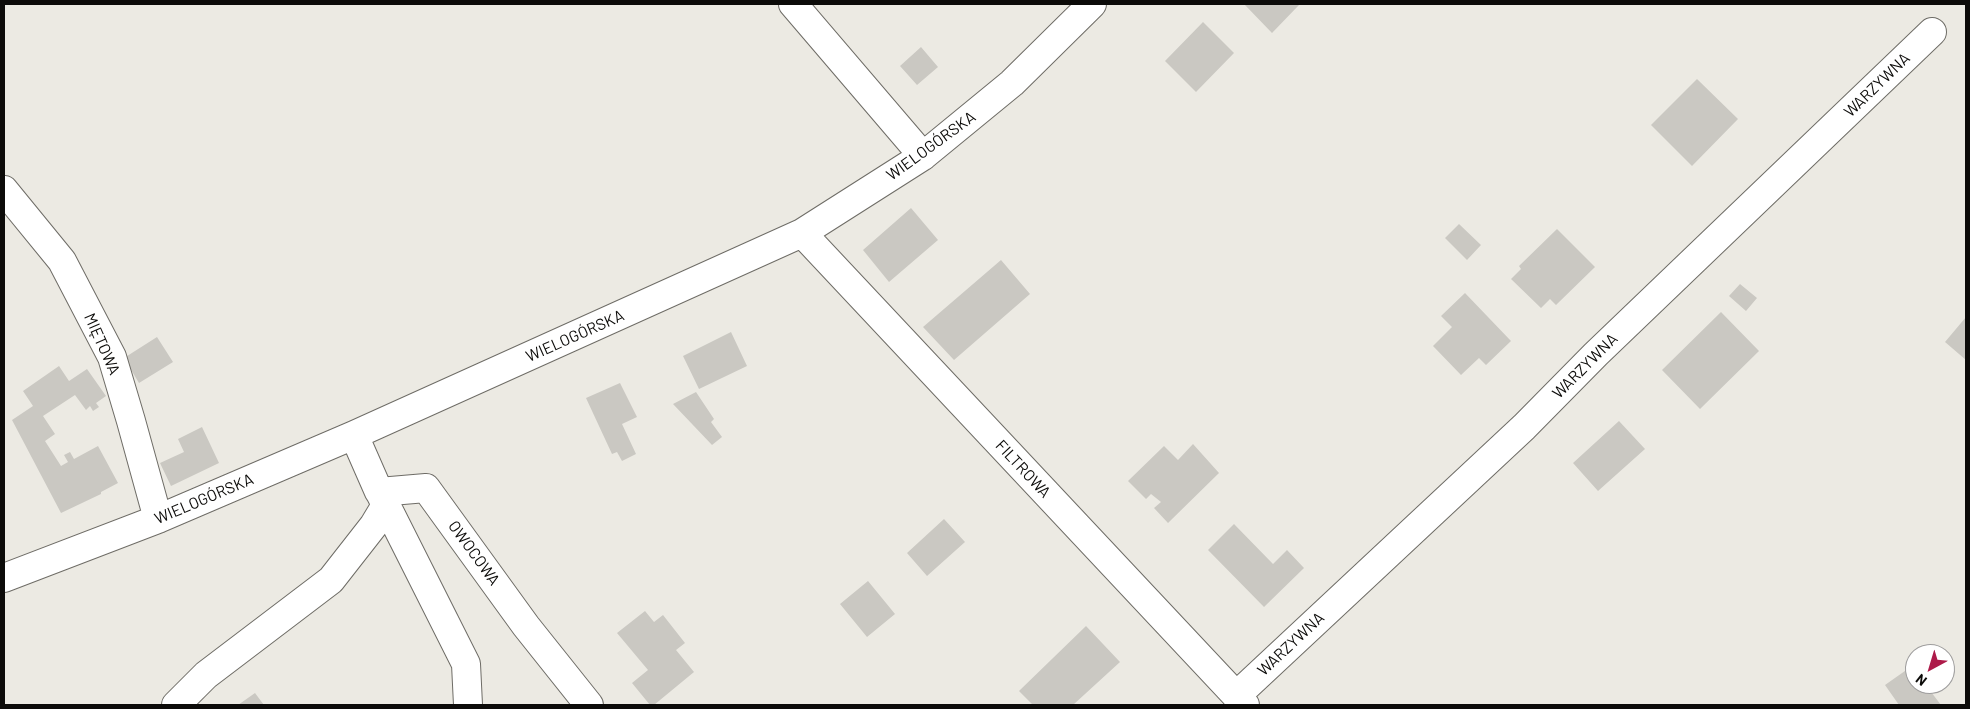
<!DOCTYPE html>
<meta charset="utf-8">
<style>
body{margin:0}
#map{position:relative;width:1970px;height:709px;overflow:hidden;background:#eceae3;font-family:Barlow,sans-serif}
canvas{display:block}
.frame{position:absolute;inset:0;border:5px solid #0c0b09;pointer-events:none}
.north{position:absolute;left:1905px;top:644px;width:50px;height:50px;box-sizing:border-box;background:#fff;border:1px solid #9e9d9d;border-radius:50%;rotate:219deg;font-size:14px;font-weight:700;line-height:20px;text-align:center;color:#0c0b09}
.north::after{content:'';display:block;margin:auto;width:18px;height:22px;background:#ad1a49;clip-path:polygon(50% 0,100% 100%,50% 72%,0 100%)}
</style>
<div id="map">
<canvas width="1970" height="709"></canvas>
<div class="frame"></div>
<div class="north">N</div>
</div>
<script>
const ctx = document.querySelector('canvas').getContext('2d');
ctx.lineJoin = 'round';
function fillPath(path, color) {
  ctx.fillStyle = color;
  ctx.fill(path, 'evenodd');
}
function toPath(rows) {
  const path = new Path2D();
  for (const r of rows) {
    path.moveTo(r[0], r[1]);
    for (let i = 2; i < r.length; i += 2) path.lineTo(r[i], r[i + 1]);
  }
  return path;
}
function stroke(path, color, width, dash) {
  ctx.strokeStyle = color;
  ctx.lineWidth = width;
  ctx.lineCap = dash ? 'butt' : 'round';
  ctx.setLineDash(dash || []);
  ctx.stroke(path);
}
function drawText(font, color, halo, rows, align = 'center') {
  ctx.font = font + ' Barlow,sans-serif';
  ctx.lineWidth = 4.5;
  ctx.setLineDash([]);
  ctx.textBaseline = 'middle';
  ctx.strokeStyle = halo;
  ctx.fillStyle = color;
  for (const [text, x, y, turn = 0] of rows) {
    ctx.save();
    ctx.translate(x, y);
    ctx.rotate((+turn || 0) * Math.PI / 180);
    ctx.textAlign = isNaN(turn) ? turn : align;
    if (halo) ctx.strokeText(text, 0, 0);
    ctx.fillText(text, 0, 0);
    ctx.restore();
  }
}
fillPath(toPath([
 [1244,4,1297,4,1299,5,1272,33],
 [1203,22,1234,53,1196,92,1165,61],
 [921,47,938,67,917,85,900,66],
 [1697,79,1738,119,1692,166,1651,125],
 [911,208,938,240,889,282,863,250],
 [1459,224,1481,245,1467,260,1445,238],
 [1557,229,1595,267,1556,305,1550,299,1541,308,1511,279,1521,269,1519,266],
 [1001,260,1030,294,954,360,923,327],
 [1740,284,1757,298,1746,311,1729,296],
 [1465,293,1511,341,1486,365,1479,358,1461,375,1433,346,1452,327,1441,316],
 [1721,312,1759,351,1700,409,1662,370],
 [1966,317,1966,360,1945,342],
 [731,332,747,366,699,389,683,356],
 [157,337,173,362,139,383,124,358],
 [59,366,69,381,87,369,106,396,96,403,99,407,93,411,90,406,86,410,75,395,43,416,55,434,45,441,61,466,68,462,64,455,70,452,74,459,98,446,118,483,101,492,101,494,61,513,12,420,33,406,23,391],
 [620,383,637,417,622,424,636,454,622,461,617,452,612,454,586,398],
 [696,392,714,419,711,422,722,437,712,445,673,404],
 [1619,421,1645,449,1598,491,1573,463],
 [202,427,219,463,171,486,160,463,184,452,178,439],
 [1193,444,1219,473,1168,523,1154,508,1161,502,1151,494,1146,499,1128,481,1164,446,1178,460],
 [944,519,965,542,927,576,907,553],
 [1234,524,1273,564,1287,550,1304,568,1264,607,1208,550],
 [868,581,895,614,867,637,840,604],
 [645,611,654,622,663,615,685,643,676,650,694,672,654,705,650,705,632,683,648,670,617,633],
 [1086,626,1120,662,1073,705,1033,705,1019,691],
 [1912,666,1915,670,1915,684,1925,684,1941,705,1899,705,1885,685],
 [255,693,264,705,238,705]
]), '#cac8c2');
const minor = toPath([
 [793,4,923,156],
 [4,190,62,261,112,357,131,421,158,519],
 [802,233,1245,705],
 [354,435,379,492,426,488,526,626,589,705],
 [380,493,466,664,468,705],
 [4,578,158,519,354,435,802,233,923,156,1012,83,1092,4],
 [1236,696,1524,427,1596,354,1932,32],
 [176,705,206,675,331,580,374,525,386,505]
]);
stroke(minor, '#6e6c66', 30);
stroke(minor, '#fff', 28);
drawText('16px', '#0c0b09', '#fff', [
 ["WARZYWNA",1877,85,-44],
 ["WIELOGÓRSKA",931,146,-36],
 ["WIELOGÓRSKA",575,336,-24],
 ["MIĘTOWA",102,344,66],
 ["WARZYWNA",1585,366,-45],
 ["FILTROWA",1023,469,47],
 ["WIELOGÓRSKA",204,499,-23],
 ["OWOCOWA",474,553,54],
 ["WARZYWNA",1291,644,-43]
]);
</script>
